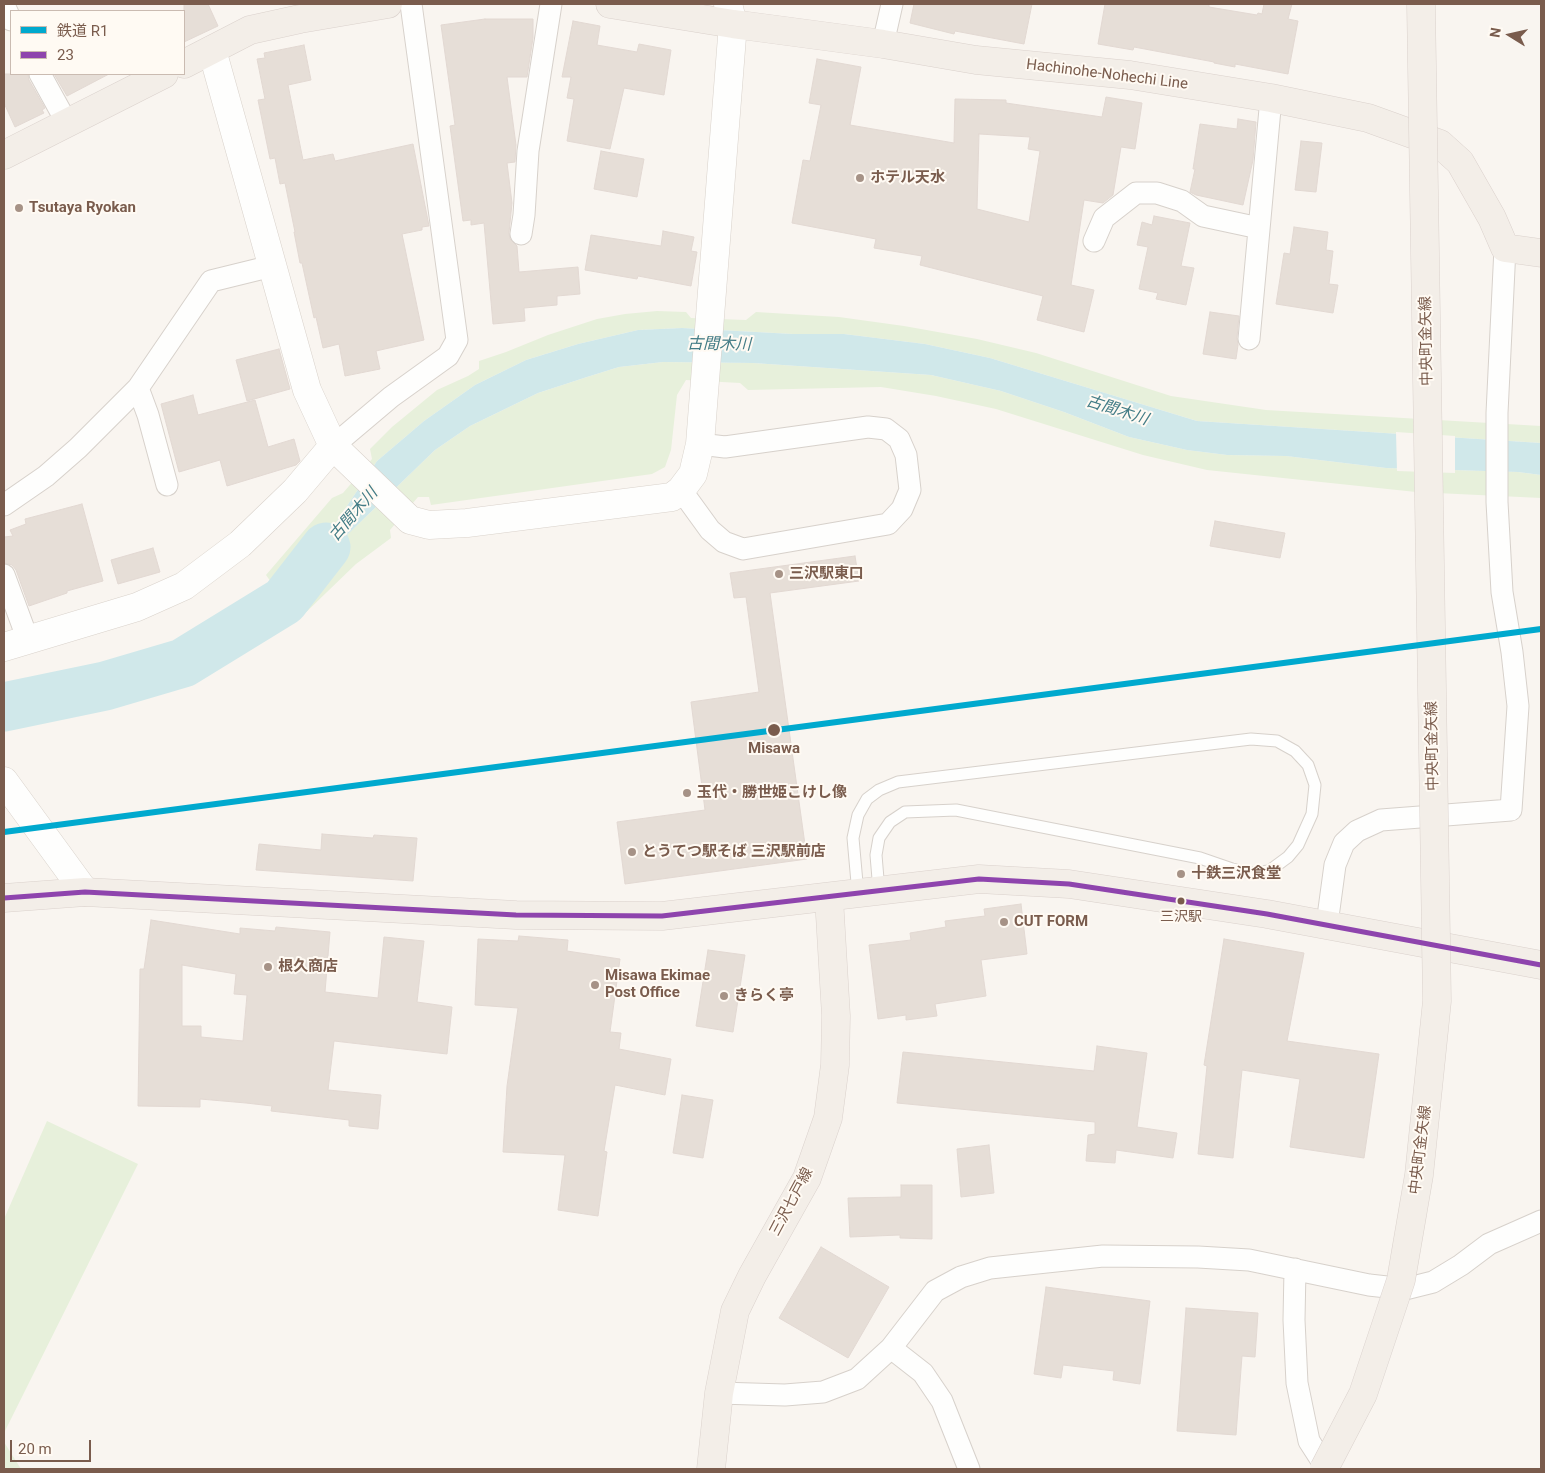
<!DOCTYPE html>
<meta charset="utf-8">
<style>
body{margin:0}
#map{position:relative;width:1545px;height:1473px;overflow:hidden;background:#f9f5f0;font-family:Roboto,"Noto Sans JP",sans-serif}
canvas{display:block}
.frame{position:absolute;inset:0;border:5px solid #7a5c4d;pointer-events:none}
.legend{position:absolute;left:10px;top:10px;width:175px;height:65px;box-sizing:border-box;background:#fffaf3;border:1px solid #cabbb1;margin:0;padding:6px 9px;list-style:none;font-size:15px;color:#7a5c4d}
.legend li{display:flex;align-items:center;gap:10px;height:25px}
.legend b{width:25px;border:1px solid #cabbb1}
.north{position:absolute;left:1485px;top:10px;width:50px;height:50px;-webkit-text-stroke:4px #fffaf3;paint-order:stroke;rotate:280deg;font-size:14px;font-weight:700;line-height:20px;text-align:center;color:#7a5c4d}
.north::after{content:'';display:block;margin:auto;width:18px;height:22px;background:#7a5c4d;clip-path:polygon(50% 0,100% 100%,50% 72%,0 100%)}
.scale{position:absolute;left:10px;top:1440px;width:81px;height:22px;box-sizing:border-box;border:2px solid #7a5c4d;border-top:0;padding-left:6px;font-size:15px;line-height:18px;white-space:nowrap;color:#7a5c4d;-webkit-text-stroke:4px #fffaf3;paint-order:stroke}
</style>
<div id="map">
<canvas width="1545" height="1473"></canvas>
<div class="frame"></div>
<ul class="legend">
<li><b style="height:6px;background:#00a9ce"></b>鉄道 R1</li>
<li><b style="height:6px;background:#8e44ad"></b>23</li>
</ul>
<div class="north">N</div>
<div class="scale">20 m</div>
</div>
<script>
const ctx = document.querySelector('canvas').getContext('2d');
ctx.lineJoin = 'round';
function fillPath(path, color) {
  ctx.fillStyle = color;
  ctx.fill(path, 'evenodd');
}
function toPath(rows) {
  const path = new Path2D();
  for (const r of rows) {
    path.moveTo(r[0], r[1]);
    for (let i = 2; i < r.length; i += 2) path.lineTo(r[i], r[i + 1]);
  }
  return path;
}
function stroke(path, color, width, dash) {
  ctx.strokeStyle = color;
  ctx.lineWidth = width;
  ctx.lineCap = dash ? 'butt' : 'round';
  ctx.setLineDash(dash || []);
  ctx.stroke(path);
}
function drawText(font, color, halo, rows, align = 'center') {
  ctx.font = font + ' Roboto,"Noto Sans JP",sans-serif';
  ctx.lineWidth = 4;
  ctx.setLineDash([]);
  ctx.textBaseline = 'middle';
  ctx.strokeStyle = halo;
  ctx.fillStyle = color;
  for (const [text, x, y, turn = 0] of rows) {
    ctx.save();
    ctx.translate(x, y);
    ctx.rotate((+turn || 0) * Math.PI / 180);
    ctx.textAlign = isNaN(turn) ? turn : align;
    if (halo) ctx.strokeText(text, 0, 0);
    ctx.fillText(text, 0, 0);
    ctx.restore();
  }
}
fillPath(toPath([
 [657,311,686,312,691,318,746,320,756,312,839,317,904,326,977,339,1036,353,1171,396,1266,410,1541,426,1541,443,1197,421,990,358,925,344,844,334,793,334,682,328,638,330,578,344,526,360,475,385,424,421,377,461,333,527,317,542,307,547,280,595,266,575,332,498,343,493,372,459,370,449,392,427,437,390,468,376,479,369,479,361,506,352,548,335,597,319,625,314],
 [663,362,753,363,931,375,1001,391,1064,412,1129,437,1187,450,1227,455,1286,456,1386,468,1518,472,1541,475,1541,498,1416,492,1207,470,1143,455,996,409,936,396,881,387,748,390,740,383,686,380,677,395,671,450,665,467,652,474,431,505,429,497,418,497,390,530,391,538,356,564,298,620,287,604,318,564,346,536,435,450,470,426,538,393,587,377,619,367],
 [47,1121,138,1164,4,1433,4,1219],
 [4,1442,21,1469,4,1469]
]), '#e7f0db');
fillPath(toPath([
 [682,328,793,334,844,334,925,344,990,358,1197,421,1541,443,1541,475,1518,472,1386,468,1286,456,1227,455,1187,450,1129,437,1064,412,1001,391,931,375,753,363,663,362,619,367,587,377,538,393,470,426,435,450,346,536,318,564,287,604,280,595,307,547,317,542,333,527,377,461,424,421,475,385,526,360,578,344,638,330]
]), '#d0e8ea');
fillPath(toPath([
 [1396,432,1455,436,1455,473,1397,471]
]), '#f9f5f0');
stroke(toPath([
 [4,707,105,686,183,663,284,601,326,547]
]), '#d0e8ea', 49);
const building = toPath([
 [184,4,208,4,218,26,184,42,184,4],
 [914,4,1032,4,1024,44,955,31,954,34,910,23,914,4],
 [1105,4,1209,4,1209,7,1257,15,1258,13,1262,14,1264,4,1292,4,1288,19,1298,21,1288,74,1235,64,1235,67,1214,63,1214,62,1134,47,1133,50,1098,44,1105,4],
 [485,19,533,19,533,38,527,77,507,77,516,145,515,162,507,163,512,203,509,233,510,239,517,246,519,272,578,267,580,294,557,296,557,305,524,308,525,321,493,324,484,223,471,225,471,220,463,221,450,126,455,125,441,25,485,19],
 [573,21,600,26,597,45,637,52,639,44,671,50,664,95,624,88,610,149,567,141,574,99,567,98,571,77,562,77,573,21],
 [304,45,311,80,288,85,303,160,333,154,335,161,413,144,429,226,422,227,422,230,402,234,424,340,376,351,380,369,345,376,339,344,323,348,316,317,314,318,302,263,300,263,294,232,295,232,285,183,280,184,275,158,270,159,258,100,265,99,257,59,265,58,264,53,304,45],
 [817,59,861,67,850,125,954,143,955,99,1006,100,1006,103,1102,117,1106,97,1142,103,1135,149,1121,147,1113,195,1103,203,1084,200,1071,285,1094,290,1084,332,1037,320,1043,296,920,265,922,256,874,248,876,239,792,223,803,160,810,161,821,105,809,103,817,59],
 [979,134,1030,137,1028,149,1040,151,1029,222,977,209,979,134],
 [4,74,28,74,29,80,45,108,42,110,44,113,15,127,4,103,4,74],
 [54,74,109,74,67,96,54,74],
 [1238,119,1256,122,1253,160,1243,205,1196,195,1190,192,1195,169,1193,169,1200,124,1237,129,1238,119],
 [1301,141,1322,143,1316,192,1295,190,1301,141],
 [601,151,644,159,637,197,594,189,601,151],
 [1154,216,1190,223,1181,266,1194,268,1186,305,1156,299,1158,293,1139,289,1148,247,1137,245,1142,222,1152,225,1154,216],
 [1294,227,1328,232,1326,250,1333,251,1329,284,1338,285,1333,313,1276,304,1284,253,1290,254,1294,227],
 [663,231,694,237,691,251,697,252,691,286,638,276,637,279,585,270,591,235,661,246,663,231],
 [1210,312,1239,316,1237,338,1238,345,1236,359,1203,354,1210,312],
 [279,349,290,389,247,401,236,360,279,349],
 [193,395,198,415,255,400,268,447,294,439,300,461,296,465,227,486,220,460,179,472,161,404,193,395],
 [82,504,103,581,67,591,67,593,29,606,16,570,12,565,4,563,4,537,13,536,10,530,26,524,25,519,82,504],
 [1215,521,1285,533,1280,558,1210,546,1215,521],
 [153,548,160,572,118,584,111,560,153,548],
 [855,556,859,581,770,593,807,859,625,884,617,822,705,810,691,702,759,692,746,597,734,598,730,573,855,556],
 [322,834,373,838,374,835,417,838,413,881,256,870,259,844,321,850,322,834],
 [1021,904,1027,954,981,960,986,996,935,1004,937,1016,906,1020,906,1015,878,1019,869,945,911,940,910,933,946,927,945,921,985,916,984,909,1021,904],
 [151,920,240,934,240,928,275,931,276,927,330,932,325,992,378,998,384,937,424,941,417,1002,452,1007,447,1054,334,1041,328,1090,381,1095,378,1129,349,1126,349,1120,271,1111,272,1106,246,1103,200,1099,200,1107,138,1106,140,969,144,969,151,920],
 [182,965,236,974,234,994,247,995,243,1041,201,1037,201,1026,182,1026,182,965],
 [519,936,568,940,567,951,620,959,610,1032,621,1033,619,1049,671,1059,665,1095,615,1085,604,1151,607,1152,598,1216,558,1210,565,1155,503,1152,507,1086,518,1008,475,1005,478,939,518,941,519,936],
 [1224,939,1304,953,1287,1041,1379,1054,1364,1158,1290,1147,1300,1079,1242,1070,1233,1158,1198,1154,1207,1066,1204,1065,1224,939],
 [708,950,745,955,733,1032,696,1026,708,950],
 [1097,1046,1147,1053,1137,1127,1177,1133,1173,1158,1116,1150,1115,1163,1086,1161,1088,1135,1095,1134,1095,1122,897,1103,903,1052,1094,1071,1097,1046],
 [682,1095,713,1100,703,1158,673,1153,682,1095],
 [989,1145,994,1193,961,1197,957,1149,989,1145],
 [901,1185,932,1185,932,1239,900,1238,900,1235,850,1237,848,1198,901,1197,901,1185],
 [821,1247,889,1287,848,1358,779,1318,821,1247],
 [1046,1287,1150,1301,1140,1384,1113,1380,1114,1371,1063,1365,1061,1378,1034,1374,1046,1287],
 [1186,1308,1258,1313,1255,1357,1242,1356,1236,1435,1177,1431,1186,1308]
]);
fillPath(building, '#e6ded7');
stroke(building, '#e2d8d2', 1);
const lane = toPath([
 [858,894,853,838,858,815,867,799,879,790,898,782,1251,739,1277,741,1295,751,1308,765,1315,785,1312,814,1298,845,1288,857,1269,871,1251,873,1232,869,1200,858,956,810,905,812,890,822,879,838,876,855,879,891]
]);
const street = toPath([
 [4,5,11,20],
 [883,44,892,4],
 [40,74,67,123],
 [521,234,524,215,528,151,551,4],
 [1094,241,1104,218,1136,193,1157,193,1182,201,1203,216,1259,228],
 [1249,339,1271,98],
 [333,446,391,397,448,356,457,340,411,4],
 [167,485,148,415,138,388,211,281,272,266],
 [681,490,710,530,724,542,743,549,888,524,902,509,910,490,906,455,899,439,886,429,868,427,725,447,700,444],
 [4,505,46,476,78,448,138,388],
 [4,575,28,640],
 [1327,924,1335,865,1344,843,1357,831,1381,820,1511,810,1518,706,1512,652,1502,592,1497,502,1497,413,1505,248],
 [1295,1269,1294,1320,1297,1383,1309,1441,1327,1469],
 [891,1348,923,1373,942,1401,969,1469],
 [719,1393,785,1395,823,1392,857,1379,891,1348,935,1291,961,1277,990,1268,1103,1256,1198,1257,1249,1260,1369,1285,1405,1289,1433,1282,1461,1265,1489,1244,1541,1221]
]);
const secondary = toPath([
 [333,446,410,520,429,525,467,523,672,497,681,490,693,474,700,444,733,24,728,4],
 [4,647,137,607,184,586,240,544,295,491,333,446,307,390,212,50],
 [4,781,85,892]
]);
const primary = toPath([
 [610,4,733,24,883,44,976,60,1130,75,1271,98,1368,118,1440,144,1460,162,1492,218,1505,248,1541,253],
 [184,64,250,30,300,19,388,4],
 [4,155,164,74],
 [4,898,85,892,516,915,662,916,979,879,1069,884,1267,914,1541,965],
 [711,1469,719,1393,735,1311,752,1276,807,1178,828,1118,835,1065,836,1016,829,898]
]);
stroke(lane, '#d7d1cb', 13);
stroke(street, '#d7d1cb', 23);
stroke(secondary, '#d9d2cb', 29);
stroke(primary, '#dad1cc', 29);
stroke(lane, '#fefefd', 11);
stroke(street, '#fefefd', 21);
stroke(secondary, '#fefefd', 28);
stroke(primary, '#f3eee8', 28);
const primaryBridge = toPath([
 [1324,1469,1363,1394,1401,1280,1419,1175,1437,1001,1421,4]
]);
stroke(primaryBridge, '#dad1cc', 29, []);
stroke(primaryBridge, '#f3eee8', 28);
stroke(toPath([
 [4,898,85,892,516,915,662,916,979,879,1069,884,1267,914,1541,965]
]), '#8e44ad', 5);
stroke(toPath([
 [4,832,1541,629]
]), '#00a9ce', 6);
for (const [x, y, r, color] of [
 [860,178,5,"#a69286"],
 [19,208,5,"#a69286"],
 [779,574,5,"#a69286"],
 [774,730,7,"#7a5c4d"],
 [687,793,5,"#a69286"],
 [632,852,5,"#a69286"],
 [1181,874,5,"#a69286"],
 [1181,901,4.5,"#7a5c4d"],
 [1004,922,5,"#a69286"],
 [268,967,5,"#a69286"],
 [595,985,5,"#a69286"],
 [724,996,5,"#a69286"]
]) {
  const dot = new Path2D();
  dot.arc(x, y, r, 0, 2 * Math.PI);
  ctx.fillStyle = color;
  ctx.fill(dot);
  stroke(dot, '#fffaf3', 2);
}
drawText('14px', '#7a5c4d', '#fffaf3', [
 ["三沢駅",1181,917]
]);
drawText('15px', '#7a5c4d', '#fffaf3', [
 ["Hachinohe-Nohechi Line",1107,75,7],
 ["中央町金矢線",1427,341,-91],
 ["中央町金矢線",1433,746,-91],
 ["中央町金矢線",1421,1150,-83],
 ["三沢七戸線",792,1202,-62]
]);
drawText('bold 15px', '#7a5c4d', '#fffaf3', [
 ["ホテル天水",870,178],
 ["Tsutaya Ryokan",29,208],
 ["三沢駅東口",789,574],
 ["玉代・勝世姫こけし像",697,793],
 ["とうてつ駅そば 三沢駅前店",642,852],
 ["十鉄三沢食堂",1191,874],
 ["CUT FORM",1014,922],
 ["根久商店",278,967],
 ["Misawa Ekimae",605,976],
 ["Post Office",605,993],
 ["きらく亭",734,996]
], 'left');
drawText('bold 15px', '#7a5c4d', '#fffaf3', [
 ["Misawa",774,749]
]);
drawText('italic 16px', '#437c86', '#fffaf3', [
 ["古間木川",719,345,1],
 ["古間木川",1117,411,18],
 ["古間木川",354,515,-49]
]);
</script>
